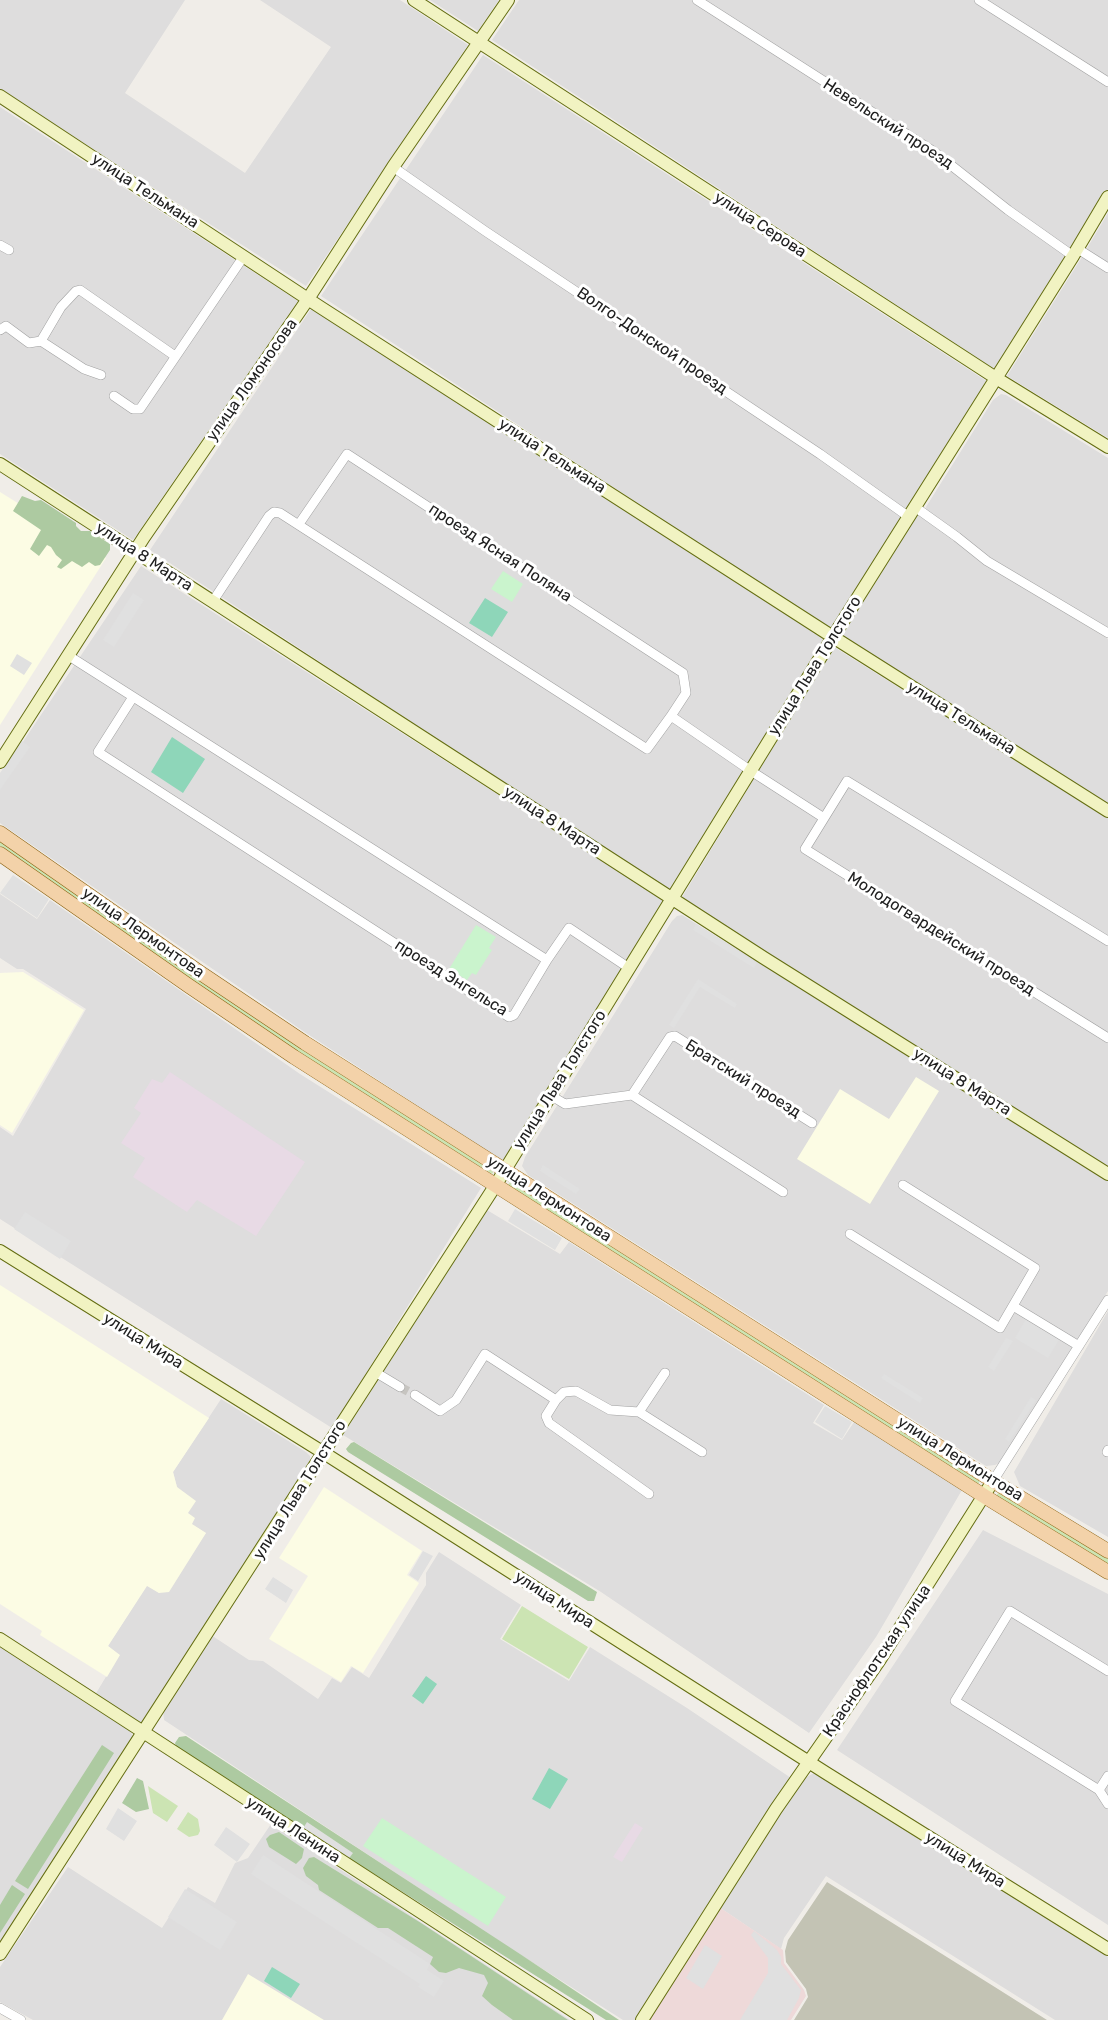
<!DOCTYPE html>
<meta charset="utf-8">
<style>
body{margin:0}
canvas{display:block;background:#f0ede8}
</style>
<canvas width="1108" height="2020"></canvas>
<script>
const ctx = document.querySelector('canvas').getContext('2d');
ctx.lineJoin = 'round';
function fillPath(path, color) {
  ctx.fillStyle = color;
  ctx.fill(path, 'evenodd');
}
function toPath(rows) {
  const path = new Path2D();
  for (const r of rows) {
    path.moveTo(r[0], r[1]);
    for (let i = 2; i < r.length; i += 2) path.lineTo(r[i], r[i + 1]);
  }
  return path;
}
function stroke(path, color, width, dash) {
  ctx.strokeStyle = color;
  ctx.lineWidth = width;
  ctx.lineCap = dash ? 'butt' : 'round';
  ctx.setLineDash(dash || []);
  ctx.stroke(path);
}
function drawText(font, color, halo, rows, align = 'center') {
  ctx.font = font + ' Rubik,sans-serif';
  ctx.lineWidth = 6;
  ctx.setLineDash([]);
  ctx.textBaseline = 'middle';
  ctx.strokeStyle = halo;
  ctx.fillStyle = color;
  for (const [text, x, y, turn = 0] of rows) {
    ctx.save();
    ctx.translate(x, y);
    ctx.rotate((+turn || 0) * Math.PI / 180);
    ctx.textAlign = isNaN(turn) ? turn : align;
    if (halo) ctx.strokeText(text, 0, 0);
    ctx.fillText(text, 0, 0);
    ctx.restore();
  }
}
fillPath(toPath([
 [0,0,185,0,125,93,245,173,331,47,260,0,400,0,468,45,306,286,0,89],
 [430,0,499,0,478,31],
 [519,0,1108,0,1108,189,1068,258,996,370,492,40],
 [483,55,988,382,832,630,321,296],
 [0,107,298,301,133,540,0,454],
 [1108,213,1108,263,1086,250],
 [1082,257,1108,272,1108,438,1007,376],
 [311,309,826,639,670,892,150,550],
 [1001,394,1006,395,1108,458,1108,628,988,557,926,512,926,507,993,400],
 [918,514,950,535,976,558,1108,639,1108,806,842,636],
 [141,566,664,901,503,1161,306,1033,0,823,0,776],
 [834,647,1108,818,1108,1167,681,899],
 [0,894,37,919,50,900,300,1074,481,1188,332,1428,0,1219,0,1127,13,1136,86,1009,23,969,17,969,0,958],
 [682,915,1108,1181,1108,1291,1003,1461,995,1465,986,1466,528,1175,522,1166,525,1157,672,921,677,916],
 [487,1210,560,1254,569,1242,824,1405,813,1423,842,1440,854,1422,962,1490,876,1637,809,1733,601,1592,343,1435],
 [1108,1311,1108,1537,1020,1486,1014,1472],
 [221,1399,306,1452,310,1456,311,1463,145,1723,140,1722,95,1695,119,1655,108,1646,147,1585,159,1593,206,1533,191,1524,177,1487,173,1472],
 [983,1530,1108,1594,1108,1925,837,1750],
 [439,1552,521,1605,500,1639,569,1681,590,1647,687,1708,791,1778,637,2020,623,2020,502,1943,164,1720,163,1710,211,1635,249,1660,263,1661,318,1699,332,1678,341,1683,352,1667,369,1678,426,1585,426,1573],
 [0,1646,129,1729,134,1738,0,1952],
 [814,1773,1108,1957,1108,2020,1055,2020,826,1876,784,1938,781,1949,719,1907,803,1779],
 [271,1824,570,2020,33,2020,0,2002,0,1967,68,1867,162,1928,188,1887,215,1903,235,1863,248,1858]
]), '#dedddd');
fillPath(toPath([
 [719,1907,783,1950,784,1963,804,1990,806,1996,791,2020,650,2020]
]), '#eed9d9');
fillPath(toPath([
 [170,1072,305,1162,256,1236,197,1200,187,1212,133,1177,145,1158,121,1143,141,1113,134,1108,152,1079,162,1083],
 [635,1823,643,1828,622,1862,613,1857]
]), '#e8dae5');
fillPath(toPath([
 [0,492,106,558,0,725],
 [23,972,84,1010,12,1133,0,1125,0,973],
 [916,1077,939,1091,870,1204,797,1159,840,1089,889,1119],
 [0,1285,209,1418,173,1472,177,1487,196,1501,188,1513,195,1518,192,1524,206,1533,169,1592,159,1593,147,1586,108,1646,120,1655,107,1677,40,1635,42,1631,0,1604],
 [324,1487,422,1551,407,1575,419,1583,363,1673,351,1666,341,1682,269,1639,308,1576,279,1558],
 [248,1974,324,2020,222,2020]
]), '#fcfce4');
fillPath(toPath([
 [827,1882,998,1989,1047,2020,794,2020,808,1997,806,1989,786,1962,785,1951,788,1940]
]), '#c3c3b4');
fillPath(toPath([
 [0,840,494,1171,492,1174,298,1053,192,981,0,846],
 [511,1181,980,1480,978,1485,508,1185],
 [999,1492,1108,1558,1108,1565,996,1496],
 [522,1606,588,1647,569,1679,502,1639],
 [148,1786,178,1806,167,1822,153,1813],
 [188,1812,198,1819,200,1831,198,1835,189,1837,177,1829]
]), '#cce4b3');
fillPath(toPath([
 [22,496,35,501,41,500,76,523,76,526,81,531,90,531,110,544,110,550,100,565,95,566,89,562,82,567,72,561,61,569,57,567,62,560,56,555,51,547,47,545,39,556,30,549,41,530,13,511],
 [354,1442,597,1592,594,1601,588,1601,348,1452,346,1449,351,1443],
 [186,1736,520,1954,619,2020,606,2020,182,1753,177,1749,175,1743,179,1737],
 [102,1745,114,1753,28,1889,15,1881],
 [137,1778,143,1781,149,1809,136,1812,122,1803],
 [279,1832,304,1849,302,1858,296,1864,269,1847,266,1839,270,1835],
 [314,1857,421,1923,568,2020,513,2020,492,2005,482,1996,488,1983,484,1975,459,1968,446,1973,439,1972,430,1964,433,1957,388,1928,378,1928,319,1890,318,1885,306,1876,303,1868,309,1858],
 [12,1885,25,1894,0,1933,0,1905]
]), '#adcaa1');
fillPath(toPath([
 [503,571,523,584,512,602,491,589],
 [476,925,496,937,489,948,492,950,476,975,472,973,467,980,449,969],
 [382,1818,506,1897,488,1926,363,1846]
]), '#caf4cd');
fillPath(toPath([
 [485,598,508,612,492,637,469,623],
 [172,737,205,759,183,793,151,772],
 [426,1676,437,1684,423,1704,412,1696],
 [549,1768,568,1779,550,1809,532,1799],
 [272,1967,300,1984,291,1998,264,1981]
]), '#8ed6b9');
fillPath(toPath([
 [133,593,144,600,114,647,103,640],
 [17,654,32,663,24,675,10,666],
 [22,741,30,747,0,790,0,773],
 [13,875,49,899,37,918,0,893],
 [696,924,757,963,754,968,693,930],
 [698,979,737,1004,735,1008,700,987,674,1028,669,1025],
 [543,1165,580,1189,576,1194,540,1171],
 [515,1209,562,1238,555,1250,508,1221],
 [25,1212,71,1241,60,1259,14,1229],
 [1026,1319,1059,1340,1048,1358,1015,1338],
 [1006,1338,1013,1341,994,1371,988,1367],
 [884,1374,923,1398,920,1403,881,1378],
 [1031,1397,1036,1400,1009,1442,1005,1439],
 [825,1406,852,1422,842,1439,815,1422],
 [423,1551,433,1556,418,1581,409,1575],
 [273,1577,293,1590,286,1603,265,1589],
 [118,1808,137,1821,124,1841,106,1829],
 [307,1822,353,1853,347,1861,302,1830],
 [226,1827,250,1844,237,1862,214,1845],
 [263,1855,430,1964,427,1970,444,1981,434,1997,418,1987,420,1984,251,1874],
 [185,1889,237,1922,220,1950,168,1917],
 [754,1931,777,1950,781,1957,781,1964,801,1990,799,1998,787,2020,740,2020,768,1973,768,1958,751,1935],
 [705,1945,722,1956,703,1989,686,1978]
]), '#e0e0e0');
stroke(toPath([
 [400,1387,415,1395]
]), '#c6c4c0', 9, [9, 4.5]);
const street = toPath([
 [697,0,933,151,1008,210,1073,256],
 [979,0,1108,82],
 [393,167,485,231,820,454,909,517],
 [0,245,9,250],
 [1078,249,1108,268],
 [0,330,6,326,29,343,41,341,84,369,101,375],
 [41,341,61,307,76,291,80,290,175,356],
 [114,396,133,409,140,409,244,256],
 [915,507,957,537,987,561,1108,633],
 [299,524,347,454,683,673,686,693,671,716],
 [213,601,269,516,274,512,280,513,647,749,671,716,751,771,824,818],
 [69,656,547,960,514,1015,509,1017,98,752,133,697],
 [1108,941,847,781,805,849,1108,1038],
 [547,960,569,928,629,968],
 [550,1095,565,1104,632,1095],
 [783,1192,632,1095,670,1037,675,1036,812,1123],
 [850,1234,1000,1328,1035,1268,903,1185],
 [1013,1306,1079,1346],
 [375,1372,400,1387],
 [415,1395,440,1411,456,1400,485,1354,556,1400,546,1416,549,1423,649,1494],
 [556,1400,564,1392,576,1391,610,1410,639,1412,702,1452],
 [639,1412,665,1373],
 [1107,1452,1108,1450],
 [993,1481,1108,1300],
 [1108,1671,1010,1611,955,1701,1099,1790,1108,1776],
 [1099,1790,1108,1804],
 [0,2008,21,2020]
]);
const secondary = toPath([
 [414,0,996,378,1108,447],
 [0,96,320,307,833,637,1108,811],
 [0,464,764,958,1108,1174],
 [0,762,144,537,308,299,393,167,508,0],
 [0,1251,324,1453,826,1773,1108,1949],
 [0,1639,587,2020],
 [0,1954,495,1186,833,637,1073,256,1108,197],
 [642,2020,776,1809,879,1661,993,1481]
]);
const primary = toPath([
 [0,833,199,972,305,1043,993,1481,1108,1551],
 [0,854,189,986,294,1057,984,1496,1108,1572]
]);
stroke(street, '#a1a1a1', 10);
stroke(secondary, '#646d11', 14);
stroke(primary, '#8c6210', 15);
stroke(street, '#fff', 9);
stroke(secondary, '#f1f3c2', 12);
stroke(primary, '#f3d2a9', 14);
drawText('16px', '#202020', '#fff', [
 ["Невельский проезд",888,124,33],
 ["улица Тельмана",145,191,33],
 ["улица Серова",760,225,33],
 ["Волго-Донской проезд",652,341,34],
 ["улица Ломоносова",252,380,-55],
 ["улица Тельмана",552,456,33],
 ["проезд Ясная Поляна",500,553,33],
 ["улица 8 Марта",144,557,33],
 ["улица Льва Толстого",815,666,-58],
 ["улица Тельмана",961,718,32],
 ["улица 8 Марта",552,821,33],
 ["улица Лермонтова",143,933,35],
 ["Молодогвардейский проезд",941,934,32],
 ["проезд Энгельса",451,978,32],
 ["Братский проезд",743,1079,32],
 ["улица Льва Толстого",560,1080,-58],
 ["улица 8 Марта",962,1082,32],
 ["улица Лермонтова",549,1199,33],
 ["улица Мира",143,1341,32],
 ["улица Лермонтова",960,1459,32],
 ["улица Льва Толстого",300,1490,-58],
 ["улица Мира",554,1600,33],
 ["Краснофлотская улица",877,1661,-56],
 ["улица Ленина",293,1830,33],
 ["улица Мира",965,1860,32]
]);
</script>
